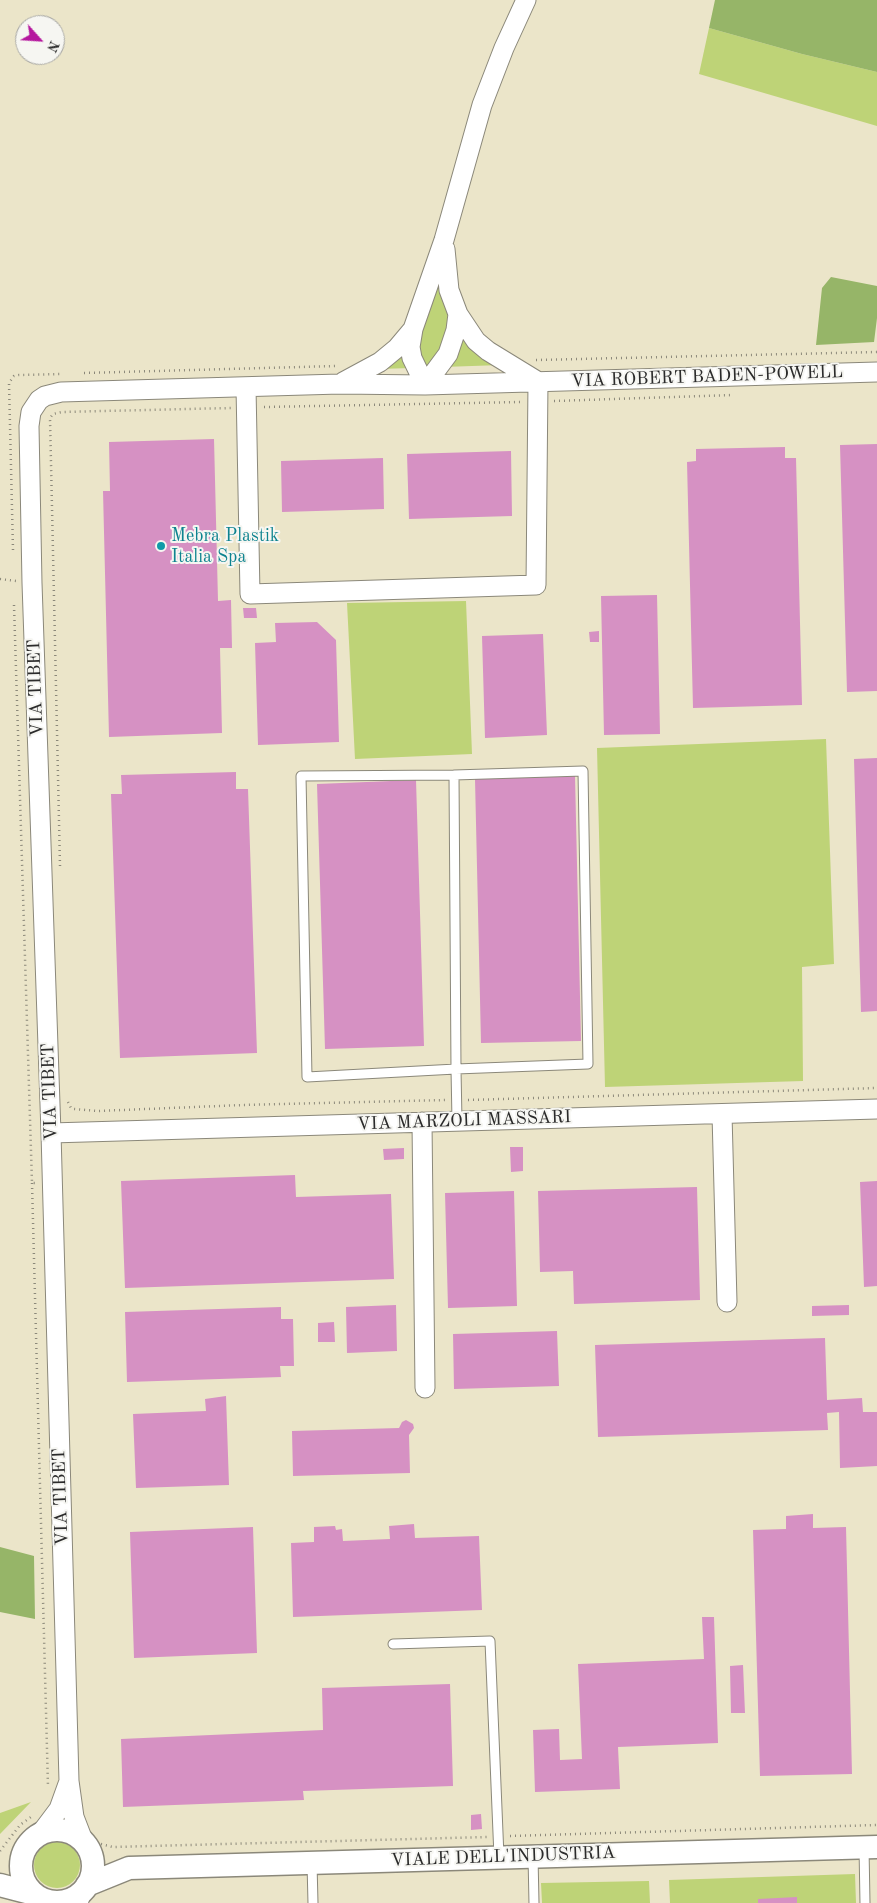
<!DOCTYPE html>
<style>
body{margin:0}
#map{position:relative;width:877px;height:1903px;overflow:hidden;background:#ebe5c9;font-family:"Old Standard TT",serif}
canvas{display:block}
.north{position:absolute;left:15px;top:15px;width:50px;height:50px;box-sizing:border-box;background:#f6f6f2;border:1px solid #a5a5a2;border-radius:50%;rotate:116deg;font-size:14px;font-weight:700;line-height:20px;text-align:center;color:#2b2b2b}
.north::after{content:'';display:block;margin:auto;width:18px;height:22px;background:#b5179e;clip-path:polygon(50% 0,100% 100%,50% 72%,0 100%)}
</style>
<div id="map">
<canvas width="877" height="1903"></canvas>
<div class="north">N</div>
</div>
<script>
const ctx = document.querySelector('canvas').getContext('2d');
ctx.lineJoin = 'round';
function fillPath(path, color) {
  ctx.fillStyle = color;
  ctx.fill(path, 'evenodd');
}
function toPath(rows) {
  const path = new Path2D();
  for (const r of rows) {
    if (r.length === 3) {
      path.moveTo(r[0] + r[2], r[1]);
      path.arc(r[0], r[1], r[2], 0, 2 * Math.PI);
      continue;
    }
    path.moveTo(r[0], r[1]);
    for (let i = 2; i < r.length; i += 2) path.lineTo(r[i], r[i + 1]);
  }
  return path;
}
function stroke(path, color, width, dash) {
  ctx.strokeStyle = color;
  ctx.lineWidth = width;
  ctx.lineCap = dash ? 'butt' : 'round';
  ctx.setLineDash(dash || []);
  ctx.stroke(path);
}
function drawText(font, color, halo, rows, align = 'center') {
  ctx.font = font + ' "Old Standard TT",serif';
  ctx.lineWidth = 4;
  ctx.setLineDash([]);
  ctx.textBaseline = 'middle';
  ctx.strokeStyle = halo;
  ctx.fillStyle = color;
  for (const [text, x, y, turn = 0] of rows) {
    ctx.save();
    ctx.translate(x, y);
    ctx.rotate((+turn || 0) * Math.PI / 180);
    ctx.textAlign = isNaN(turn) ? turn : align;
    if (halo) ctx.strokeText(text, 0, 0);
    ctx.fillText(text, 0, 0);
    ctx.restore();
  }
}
fillPath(toPath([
 [709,28,802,54,877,72,877,126,699,74],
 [437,277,451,311,448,339,428,366,425,365,416,350],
 [459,335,501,365,443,367],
 [406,345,411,368,378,369],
 [466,601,472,754,355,759,347,603],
 [826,739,834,964,802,967,803,1081,605,1087,597,748],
 [31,1802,0,1834,0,1813],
 [57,1865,23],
 [855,1874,856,1903,670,1903,669,1880],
 [649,1881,650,1903,542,1903,541,1883]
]), '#bed377');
fillPath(toPath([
 [715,0,877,0,877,72,802,54,709,28],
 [831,277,877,286,877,318,874,342,816,345,822,288],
 [0,1547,34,1556,35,1619,0,1612]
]), '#96b568');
fillPath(toPath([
 [214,439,218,601,231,600,232,648,220,648,222,733,109,737,103,491,110,491,109,442],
 [877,444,877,691,847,692,840,445],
 [785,447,785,458,796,458,802,705,693,708,687,462,696,461,696,449],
 [511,451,512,516,409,519,407,454],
 [383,458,384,509,282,512,281,461],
 [657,595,660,734,604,735,601,596],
 [243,608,256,608,257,618,244,618],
 [317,622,336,640,339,742,258,745,255,643,276,642,275,623],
 [599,631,599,642,590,642,589,632],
 [543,634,547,735,485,738,482,636],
 [877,758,877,1011,861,1012,854,759],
 [236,772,236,789,248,789,257,1053,120,1058,111,794,122,794,121,775],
 [575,776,581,1041,481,1043,475,779],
 [416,780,424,1046,325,1049,317,784],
 [510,1147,523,1147,523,1171,511,1172],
 [404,1148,404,1159,384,1160,383,1149],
 [295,1175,296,1197,391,1194,394,1279,125,1288,121,1181],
 [877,1181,877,1286,864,1287,860,1182],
 [697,1187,700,1300,574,1304,573,1271,540,1272,538,1191],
 [514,1191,517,1306,448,1308,445,1193],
 [396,1305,397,1351,347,1353,346,1307],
 [849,1305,849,1315,812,1316,812,1306],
 [281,1307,281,1319,293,1319,294,1366,280,1366,281,1377,127,1382,125,1312],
 [334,1322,335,1342,318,1342,318,1323],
 [557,1331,559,1386,454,1389,453,1334],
 [825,1338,827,1400,862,1398,863,1412,877,1412,877,1466,840,1468,839,1412,827,1413,828,1430,598,1437,595,1345],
 [226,1396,229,1485,136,1488,133,1414,206,1411,205,1399],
 [406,1420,413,1424,414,1428,409,1435,410,1473,293,1476,292,1431,399,1428,402,1422],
 [813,1514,813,1528,846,1527,852,1774,760,1776,753,1530,786,1529,786,1516],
 [414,1524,415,1538,479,1536,482,1610,293,1617,291,1543,314,1542,314,1527,335,1526,336,1530,342,1529,343,1541,390,1539,389,1526],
 [253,1527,257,1653,134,1658,130,1532],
 [702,1617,714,1617,718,1743,618,1747,620,1789,535,1792,533,1730,559,1729,560,1760,582,1759,578,1664,704,1659],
 [743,1665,745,1713,731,1713,730,1666],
 [450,1684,453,1786,303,1791,304,1800,123,1807,121,1739,323,1730,322,1688],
 [481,1814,482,1829,471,1830,471,1815],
 [797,1897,797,1903,758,1903,758,1899]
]), '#d691c3');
const service = toPath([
 [454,775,583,771,588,1064,456,1069,307,1077,301,776,454,775,456,1069,457,1121],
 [393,1644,490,1641,499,1857],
 [864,1847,865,1903],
 [533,1856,534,1903],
 [312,1863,313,1903]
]);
const minor = toPath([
 [458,314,476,341,488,351,537,381],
 [413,329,410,347,412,358,425,385],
 [343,382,380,362,397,348,413,329,444,240,482,105,504,48,526,0],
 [425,385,448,354,456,330,458,314,449,290,445,249],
 [246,387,250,594,536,585,538,382],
 [722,1114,727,1302],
 [422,1122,425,1388],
 [51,1133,877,1109],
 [41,1833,59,1809,68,1784],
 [84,1843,74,1817,69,1781,51,1133,32,583,29,426,31,412,39,400,45,396,61,392,340,384,425,385,877,372],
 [42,1899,45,1903],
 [78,1903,82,1891]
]);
const tertiary = toPath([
 [57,1866,36],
 [0,1885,34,1894],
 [87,1885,129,1868,877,1847]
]);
stroke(service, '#8b887a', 11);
stroke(minor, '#8b887a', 21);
stroke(tertiary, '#8b887a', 25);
stroke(toPath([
 [536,360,877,352],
 [84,373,336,366],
 [554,401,733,395],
 [264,407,521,402],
 [13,550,9,383,14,376,19,375,61,374],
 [0,579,16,581],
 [14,605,32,1183,35,1183],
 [60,866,50,418,53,414,62,412,231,408],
 [468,1100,877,1088],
 [68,1102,71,1108,74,1109,98,1111,243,1105,445,1100],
 [32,1183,48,1787],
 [510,1836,877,1825],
 [101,1844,113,1847,487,1837],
 [0,1851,20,1825,31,1817]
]), '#8b887a', 2.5, [1, 4]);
stroke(service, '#fff', 9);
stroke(minor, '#fff', 19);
stroke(tertiary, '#fff', 22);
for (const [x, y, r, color] of [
 [161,546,5,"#0f9aa8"]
]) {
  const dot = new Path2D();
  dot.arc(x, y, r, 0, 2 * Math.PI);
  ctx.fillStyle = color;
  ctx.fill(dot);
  stroke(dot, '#f6f6f2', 2);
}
drawText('18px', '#2b2b2b', '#f6f6f2', [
 ["VIA ROBERT BADEN-POWELL",707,377,-2],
 ["VIA TIBET",36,688,-92],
 ["VIA TIBET",50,1092,-92],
 ["VIA MARZOLI MASSARI",464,1121,-2],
 ["VIA TIBET",61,1497,-92],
 ["VIALE DELL'INDUSTRIA",503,1857,-2]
]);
drawText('18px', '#0d838f', '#f6f6f2', [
 ["Mebra Plastik",171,536],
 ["Italia Spa",171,557]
], 'left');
</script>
